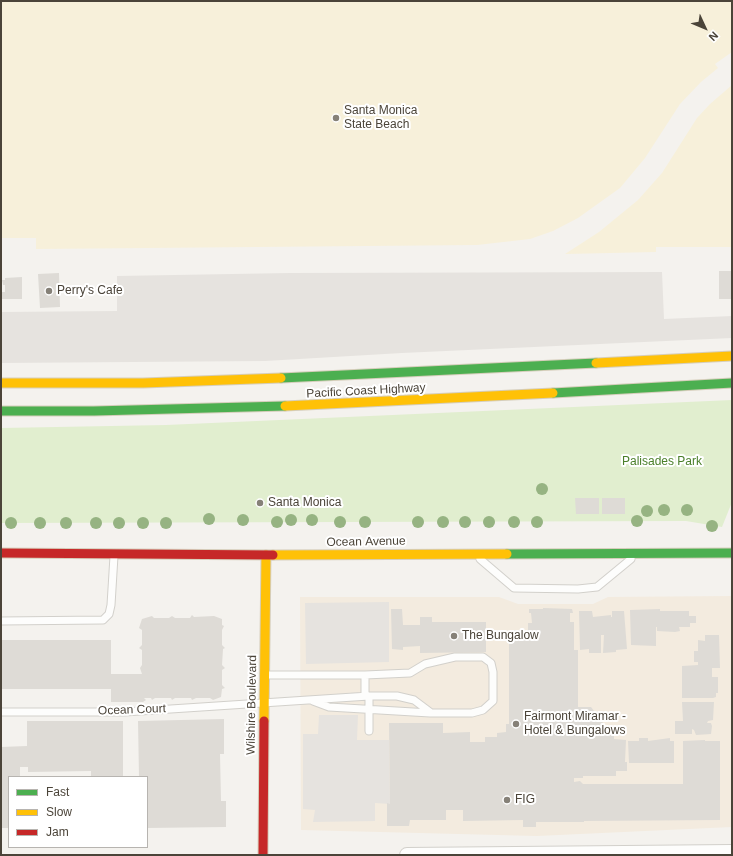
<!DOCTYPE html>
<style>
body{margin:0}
#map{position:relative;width:733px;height:856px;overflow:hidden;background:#f4f2ee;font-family:Helvetica,sans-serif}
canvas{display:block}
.frame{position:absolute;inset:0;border:2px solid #4b4439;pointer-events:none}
.legend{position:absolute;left:8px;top:776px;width:140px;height:72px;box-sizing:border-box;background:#fff;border:1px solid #b7b4b0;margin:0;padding:5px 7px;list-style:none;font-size:12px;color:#4b4439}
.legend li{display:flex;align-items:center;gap:8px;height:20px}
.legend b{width:20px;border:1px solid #b7b4b0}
.north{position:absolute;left:685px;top:8px;width:40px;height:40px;-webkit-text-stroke:3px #fff;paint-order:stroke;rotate:134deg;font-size:11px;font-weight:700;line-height:16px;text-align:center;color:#4b4439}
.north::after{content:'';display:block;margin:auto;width:14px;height:18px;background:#4b4439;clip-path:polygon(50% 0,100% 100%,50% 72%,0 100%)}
</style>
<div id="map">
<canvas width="733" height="856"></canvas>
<div class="frame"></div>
<ul class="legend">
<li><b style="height:5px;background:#4caf50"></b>Fast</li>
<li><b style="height:5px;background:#ffc107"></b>Slow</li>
<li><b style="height:5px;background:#c62828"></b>Jam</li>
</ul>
<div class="north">N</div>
</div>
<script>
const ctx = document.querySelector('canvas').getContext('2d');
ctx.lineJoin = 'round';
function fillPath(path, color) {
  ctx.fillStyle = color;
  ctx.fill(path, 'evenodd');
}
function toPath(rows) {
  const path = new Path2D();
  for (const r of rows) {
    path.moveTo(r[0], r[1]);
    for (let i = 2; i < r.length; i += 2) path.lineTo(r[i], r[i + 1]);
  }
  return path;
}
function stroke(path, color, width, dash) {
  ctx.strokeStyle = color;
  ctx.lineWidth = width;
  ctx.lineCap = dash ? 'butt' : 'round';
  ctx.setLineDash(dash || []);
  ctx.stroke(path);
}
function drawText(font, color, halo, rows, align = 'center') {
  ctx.font = font + ' Helvetica,sans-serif';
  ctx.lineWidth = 4;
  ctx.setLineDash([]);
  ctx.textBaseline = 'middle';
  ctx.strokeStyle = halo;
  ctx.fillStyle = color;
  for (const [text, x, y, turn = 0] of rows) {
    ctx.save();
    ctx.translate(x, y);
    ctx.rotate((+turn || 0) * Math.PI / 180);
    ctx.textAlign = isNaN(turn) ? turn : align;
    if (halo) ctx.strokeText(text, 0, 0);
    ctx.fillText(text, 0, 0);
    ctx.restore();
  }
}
fillPath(toPath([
 [732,596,732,827,537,836,301,830,300,597,499,597,518,604,593,604,608,597]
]), '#f3ebdf');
fillPath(toPath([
 [732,400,732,502,722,527,686,521,1,523,1,428,166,425]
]), '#e1eecf');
fillPath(toPath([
 [1,1,732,1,732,52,715,64,718,68,701,82,680,104,645,158,620,188,578,218,553,231,530,239,477,245,36,249,36,238,1,238],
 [732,85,732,247,656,247,656,252,565,254,599,232,638,200,662,173,697,118,710,104]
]), '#f7f0da');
fillPath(toPath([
 [662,272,664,319,732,316,732,338,402,353,265,361,1,363,1,312,117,311,117,276,290,273],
 [389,602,389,662,306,664,305,603],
 [319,715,358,715,357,740,389,740,390,804,375,803,375,821,313,822,315,810,303,809,303,734,318,734]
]), '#e6e3df');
fillPath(toPath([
 [719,271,732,271,732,299,719,299],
 [59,273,60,307,40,308,38,274],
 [22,277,22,299,1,299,1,292,5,292,5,285,3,285,2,280,5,280,5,278],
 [575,498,599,498,599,514,576,514],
 [602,498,625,498,625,514,602,514],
 [543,608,572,609,573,613,570,613,570,622,574,622,574,650,578,650,578,707,591,707,609,731,614,732,614,739,626,740,625,762,627,762,627,771,616,771,616,776,583,776,583,778,574,778,574,782,580,781,583,784,683,784,683,741,705,740,705,741,720,741,720,820,584,821,584,822,536,822,536,827,523,827,523,820,463,821,463,810,446,810,446,820,410,820,409,826,387,826,387,803,390,804,389,723,443,723,443,733,470,732,470,742,485,742,485,737,497,737,497,733,506,732,506,724,509,724,509,630,528,630,528,623,532,623,531,613,529,613,529,609,543,609],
 [391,609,402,609,403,625,420,625,420,617,432,617,432,622,486,622,486,652,420,653,420,646,403,647,403,650,392,649],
 [660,609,660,611,689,611,689,616,696,616,696,623,690,623,690,627,679,627,680,631,675,632,657,631,657,627,656,627,656,646,631,645,630,610],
 [579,611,592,611,593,617,611,615,611,617,612,617,612,611,624,611,627,649,616,650,616,652,603,653,604,635,601,635,601,653,589,653,589,649,580,650],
 [192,615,194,617,214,616,222,619,222,625,224,626,222,630,222,645,225,648,223,649,222,665,225,668,222,670,222,685,225,688,222,689,221,697,213,700,210,698,196,698,192,700,191,698,175,698,172,700,171,698,155,698,152,700,151,698,144,698,146,700,143,702,111,702,111,689,1,689,1,640,111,640,111,674,142,674,140,668,142,665,142,650,139,648,142,645,142,630,139,628,142,619,152,616,154,618,169,618,172,616,175,618,190,618],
 [705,635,719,635,720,668,712,668,712,677,718,677,718,693,716,693,716,697,713,698,682,698,682,666,698,665,698,662,694,662,694,651,698,651,698,640,705,641],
 [682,702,714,702,713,720,708,721,707,723,711,723,712,726,711,734,696,735,694,730,692,729,692,734,675,734,675,721,683,721],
 [224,719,224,754,220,754,221,801,226,801,226,827,147,828,147,777,139,777,138,721],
 [27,721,123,721,123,777,91,777,91,771,28,772,28,767,20,767,20,777,9,777,9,828,1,828,1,747,27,746],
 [639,738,648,738,648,741,670,738,670,741,674,741,674,763,629,763,628,741,639,741]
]), '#dedbd6');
const lane = toPath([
 [480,559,514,588,578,589,597,587,631,559],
 [1,621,103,620,109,614,111,605,114,556],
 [266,675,365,675,410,673,425,664,455,657,483,657,491,663,493,672,493,701,483,710,472,713,430,713,329,707,313,701],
 [365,675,365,696],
 [1,712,125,712,369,696,397,696,414,700,430,712],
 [369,731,369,696]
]);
const street = toPath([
 [407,855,732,852]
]);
const fast = toPath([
 [281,378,596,363],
 [553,393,732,383],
 [1,411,94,411,285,406],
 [507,554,732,553]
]);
const slow = toPath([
 [596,363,732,356],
 [1,383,143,383,281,378],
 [285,406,553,393],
 [273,555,507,554],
 [264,721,266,555]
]);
const jam = toPath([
 [1,553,273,555],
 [263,855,264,721]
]);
stroke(lane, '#d2d0cb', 9);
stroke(street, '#d2d0cb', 16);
stroke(fast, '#d6cebb', 11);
stroke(slow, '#d6cebb', 11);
stroke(jam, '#d6cebb', 11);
stroke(lane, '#fdfdfc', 7);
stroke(street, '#fdfdfc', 14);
stroke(fast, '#4caf50', 9);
stroke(slow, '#ffc107', 9);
stroke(jam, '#c62828', 9);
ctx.fillStyle = '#96b382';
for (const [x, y] of [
 [542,489],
 [664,510],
 [687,510],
 [647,511],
 [209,519],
 [243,520],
 [291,520],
 [312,520],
 [637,521],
 [277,522],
 [340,522],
 [365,522],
 [418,522],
 [443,522],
 [465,522],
 [489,522],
 [514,522],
 [537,522],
 [11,523],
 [40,523],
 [66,523],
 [96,523],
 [119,523],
 [143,523],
 [166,523],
 [712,526]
]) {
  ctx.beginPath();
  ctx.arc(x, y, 6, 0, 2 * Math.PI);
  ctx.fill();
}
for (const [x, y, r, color] of [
 [336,118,4,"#868178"],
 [49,291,4,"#868178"],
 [260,503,4,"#868178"],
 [454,636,4,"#868178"],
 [516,724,4,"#868178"],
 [507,800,4,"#868178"]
]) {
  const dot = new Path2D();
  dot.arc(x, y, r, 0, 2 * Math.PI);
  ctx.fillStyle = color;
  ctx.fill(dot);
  stroke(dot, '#fff', 1.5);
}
drawText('12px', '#4b4439', '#fff', [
 ["Santa Monica",344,111],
 ["State Beach",344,125],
 ["Perry's Cafe",57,291],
 ["Santa Monica",268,503],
 ["The Bungalow",462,636],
 ["Fairmont Miramar -",524,717],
 ["Hotel & Bungalows",524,731],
 ["FIG",515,800]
], 'left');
drawText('12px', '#4b4439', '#fff', [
 ["Pacific Coast Highway",366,391,-3],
 ["Ocean Avenue",366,542,-1],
 ["Wilshire Boulevard",252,705,-89],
 ["Ocean Court",132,710,-2]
]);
drawText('12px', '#4a7f2a', '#fff', [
 ["Palisades Park",662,462]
]);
</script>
